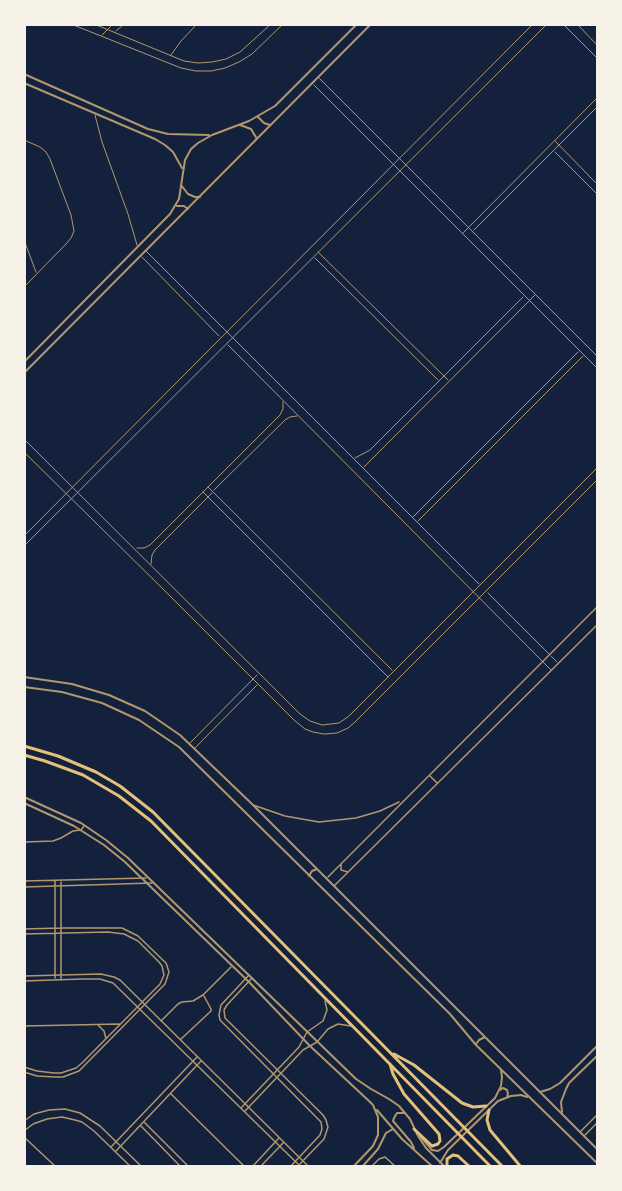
<!DOCTYPE html>
<style>
body{margin:0}
#map{position:relative;width:622px;height:1191px;overflow:hidden;background:#14213d;font-family:"Asap Condensed",sans-serif}
canvas{display:block}
.frame{position:absolute;inset:0;border:26px solid #f6f1e7;pointer-events:none}
</style>
<div id="map">
<canvas width="622" height="1191"></canvas>
<div class="frame"></div>
</div>
<script>
const ctx = document.querySelector('canvas').getContext('2d');
ctx.lineJoin = 'round';
function toPath(rows) {
  const path = new Path2D();
  for (const r of rows) {
    path.moveTo(r[0], r[1]);
    for (let i = 2; i < r.length; i += 2) path.lineTo(r[i], r[i + 1]);
  }
  return path;
}
function stroke(path, color, width, dash) {
  ctx.strokeStyle = color;
  ctx.lineWidth = width;
  ctx.lineCap = dash ? 'butt' : 'round';
  ctx.setLineDash(dash || []);
  ctx.stroke(path);
}
stroke(toPath([
 [71,24,181,68,196,71,211,71,225,68,239,62,252,54,283,24],
 [94,24,184,61,198,63,212,62,226,59,240,52,271,24],
 [563,24,598,59],
 [577,24,598,46],
 [116,31,124,24],
 [102,35,113,24],
 [171,55,181,41,197,24],
 [319,78,598,357],
 [314,85,598,369],
 [95,115,102,142,128,214,137,245],
 [24,140,40,147,46,152,50,159,71,215,74,231,71,238,66,244,24,287],
 [555,141,598,185],
 [555,152,598,195],
 [474,230,598,106],
 [462,234,598,97],
 [24,240,36,272],
 [146,251,479,584],
 [318,252,448,380],
 [142,257,219,336],
 [315,258,438,380],
 [228,345,551,670],
 [24,439,300,714,310,721,322,725,339,723,349,716,598,467],
 [24,452,164,590,294,720,305,729,313,732,324,734,337,733,348,728,355,722,598,479],
 [355,458,370,450,523,297],
 [364,467,535,295],
 [208,487,392,670],
 [214,490,285,420,290,417,297,416],
 [203,492,388,677],
 [413,517,578,352],
 [418,521,583,356],
 [24,536,533,24],
 [24,546,547,24],
 [137,548,144,548,150,545,280,415,283,409,283,402],
 [151,564,152,555,155,550,212,493],
 [488,593,549,654],
 [551,656,557,662],
 [190,743,257,675],
 [195,748,257,685]
]), '#b1986c', 1);
stroke(toPath([
 [430,776,437,783],
 [253,805,285,816,319,822,356,818,380,811,399,802],
 [24,842,53,841,61,838,73,831,81,830,84,826],
 [341,864,341,870,348,872],
 [328,877,598,606],
 [24,881,146,878],
 [55,881,55,978],
 [61,882,61,979],
 [334,886,598,624],
 [24,887,152,883],
 [24,929,61,928,122,928,138,936,166,963,169,972,165,984,79,1071,63,1077,55,1077,37,1076,24,1072],
 [24,934,108,932,124,934,138,941,159,962,162,966,164,975,160,984,82,1063,76,1068,61,1073,54,1073,37,1071,24,1067],
 [249,975,221,1005,219,1015,220,1020,321,1122,322,1129,320,1135,290,1167],
 [24,976,101,974,114,977,120,980,309,1167],
 [252,978,227,1005,224,1010,225,1018,323,1115,326,1120,328,1127,324,1139,297,1167],
 [24,981,82,979,100,979,113,983,301,1167],
 [161,1021,178,1004,182,1002,193,1001,203,995,231,967],
 [98,1025,104,1031,106,1039],
 [24,1026,119,1024],
 [181,1039,211,1011,211,1009,204,996],
 [171,1094,245,1167],
 [241,1108,299,1047,307,1032,323,1021,327,1010,325,1001],
 [245,1111,303,1050,317,1042,328,1029,338,1024,351,1026],
 [24,1121,34,1114,49,1110,65,1109,80,1113,100,1126,142,1167],
 [144,1122,189,1167],
 [141,1126,181,1167],
 [24,1131,33,1124,47,1119,62,1117,75,1120,82,1122,94,1131,131,1167],
 [580,1132,598,1114],
 [585,1135,598,1122],
 [24,1137,56,1167],
 [111,1147,197,1057],
 [116,1151,201,1061],
 [252,1167,279,1138],
 [260,1167,284,1142],
 [371,1167,379,1159,385,1157,396,1167]
]), '#b1986c', 1.5);
stroke(toPath([
 [24,74,148,129,168,134,209,135],
 [24,83,155,139,165,145,173,152,182,168],
 [258,117,264,123,270,125],
 [240,125,251,129,257,139],
 [181,185,188,194,195,197,200,197],
 [177,206,184,206,188,209],
 [24,362,170,214,179,199,185,160,191,149,198,143,212,135,249,121,275,106,357,24],
 [24,373,371,24],
 [24,677,72,684,109,695,145,711,180,735,252,804,598,1150],
 [24,687,62,692,102,703,139,720,179,747,450,1014,476,1045,598,1164],
 [24,797,81,823,106,840,128,858,356,1079,371,1089,389,1099,399,1106,410,1119,418,1136,426,1148,445,1167],
 [24,803,74,826,104,845,125,862,249,982,310,1046,369,1101,373,1105,378,1117,378,1135,373,1146,353,1167],
 [309,876,312,871,317,869],
 [476,1044,479,1040,485,1037],
 [500,1090,503,1088,507,1090,508,1094,507,1097],
 [540,1092,550,1089,560,1083,598,1045],
 [377,1110,402,1139,433,1167],
 [562,1112,561,1102,566,1089,569,1083,598,1055],
 [405,1113,397,1113,394,1118,393,1121,411,1142,414,1148],
 [420,1136,432,1150,438,1151,444,1147,495,1098,501,1086,502,1077,501,1070],
 [440,1163,448,1150,498,1101,511,1096,521,1095,527,1097],
 [362,1167,378,1149,386,1133,393,1129]
]), '#b1986c', 2);
stroke(toPath([
 [24,746,58,756,96,772,120,786,153,812,503,1167],
 [24,755,45,761,83,775,119,796,151,821,491,1167],
 [394,1054,414,1065,462,1103,473,1107,486,1106],
 [390,1064,393,1074,404,1094,439,1134,440,1141,438,1144,432,1146,414,1129],
 [489,1110,487,1120,490,1130,521,1167],
 [447,1167,447,1159,453,1155,458,1156,470,1167]
]), '#e5c07b', 3);
</script>
